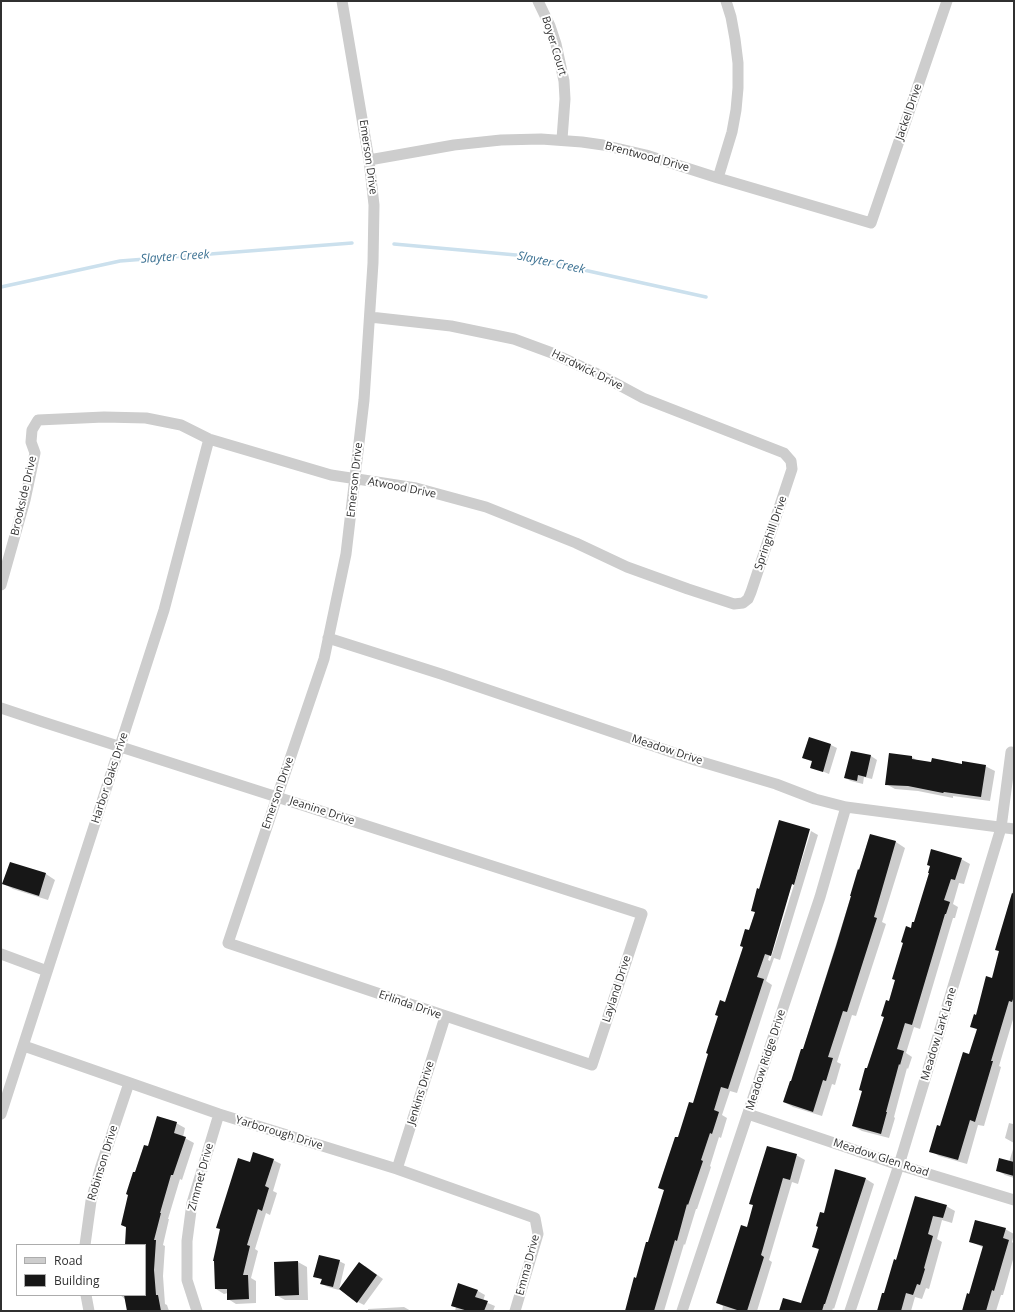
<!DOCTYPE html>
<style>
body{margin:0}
#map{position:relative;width:1015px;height:1312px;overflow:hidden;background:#fff;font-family:"Open Sans",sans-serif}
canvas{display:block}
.frame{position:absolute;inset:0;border:2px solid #303030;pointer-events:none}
.legend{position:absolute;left:16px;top:1244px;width:130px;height:52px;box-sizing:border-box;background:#fff;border:1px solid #acacac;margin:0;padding:5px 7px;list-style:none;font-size:12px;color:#303030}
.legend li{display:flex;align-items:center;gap:8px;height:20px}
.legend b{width:20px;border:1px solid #acacac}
</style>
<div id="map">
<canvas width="1015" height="1312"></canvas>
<div class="frame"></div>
<ul class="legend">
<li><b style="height:5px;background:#cdcdcd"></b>Road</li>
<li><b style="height:11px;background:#171717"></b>Building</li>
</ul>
</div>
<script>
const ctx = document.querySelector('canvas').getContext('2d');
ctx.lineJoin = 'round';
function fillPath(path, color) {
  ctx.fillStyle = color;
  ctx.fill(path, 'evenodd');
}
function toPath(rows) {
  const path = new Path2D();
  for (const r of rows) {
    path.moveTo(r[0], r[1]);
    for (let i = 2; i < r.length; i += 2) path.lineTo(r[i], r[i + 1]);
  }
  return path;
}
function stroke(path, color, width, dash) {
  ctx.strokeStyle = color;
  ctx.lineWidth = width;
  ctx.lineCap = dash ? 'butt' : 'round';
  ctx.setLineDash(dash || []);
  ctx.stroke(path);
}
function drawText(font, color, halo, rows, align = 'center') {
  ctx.font = font + ' "Open Sans",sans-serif';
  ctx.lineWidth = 4;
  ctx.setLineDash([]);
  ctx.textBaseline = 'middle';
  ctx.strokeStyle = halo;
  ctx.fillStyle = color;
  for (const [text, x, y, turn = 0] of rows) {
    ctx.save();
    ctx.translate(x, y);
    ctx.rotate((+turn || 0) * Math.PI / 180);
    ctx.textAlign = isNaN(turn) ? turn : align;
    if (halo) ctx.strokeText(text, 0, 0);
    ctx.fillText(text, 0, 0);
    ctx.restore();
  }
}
fillPath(toPath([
 [809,738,831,745,837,748,829,774,812,767,813,762,803,758],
 [851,752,871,756,877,760,872,779,864,777,863,784,851,781,845,778],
 [912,757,918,761,963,765,985,766,995,771,990,801,953,796,953,798,918,791,895,789,886,784],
 [780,821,810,830,809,830,768,960,770,961,811,831,818,835,780,960,774,958,766,981,772,985,737,1093,730,1091,722,1115,727,1118,721,1138,719,1137,710,1166,711,1167,697,1209,696,1209,685,1245,684,1244,664,1311,626,1311,665,1190,678,1139,693,1105,756,912,760,890],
 [870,835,896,842,905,848,882,922,886,924,856,1016,852,1015,837,1062,841,1064,835,1085,832,1084,822,1116,793,1107,784,1102,803,1050],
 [961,859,970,864,964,884,959,883,953,904,958,907,955,918,953,918,920,1029,914,1027,906,1053,912,1057,908,1069,907,1068,894,1117,895,1118,889,1138,862,1131,853,1126,868,1070,911,929],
 [46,874,55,880,48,900,13,889,4,884],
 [1014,887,1014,1016,999,1066,1001,1067,984,1126,978,1125,967,1164,939,1156,931,1151,970,1056,978,1030,971,1026,993,979,1000,952,996,950],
 [1014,1120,1014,1143,1005,1138,1009,1123,1013,1124],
 [176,1123,185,1128,183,1137,194,1143,182,1180,180,1179,168,1219,169,1219,163,1245,165,1246,163,1276,165,1304,167,1305,169,1311,128,1311,125,1299,120,1295,145,1295,145,1245,126,1245,127,1228,122,1225,136,1174,148,1147],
 [1014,1146,1014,1178,1005,1175,997,1170,1009,1162],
 [796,1155,805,1160,798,1184,792,1182,769,1260,772,1262,757,1311,722,1311,723,1306,717,1303,748,1228],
 [273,1160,281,1164,273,1191,277,1193,270,1215,266,1213,255,1249,258,1251,251,1278,256,1281,256,1303,236,1304,228,1299,228,1293,224,1294,216,1289,251,1163],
 [866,1179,874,1184,834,1309,833,1308,832,1311,780,1311,802,1305,819,1250,813,1246,825,1214],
 [916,1197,946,1206,955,1211,952,1223,942,1220,937,1239,942,1242,929,1289,926,1288,922,1299,915,1297,911,1311,878,1311,896,1261],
 [1005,1229,1014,1234,1012,1242,1014,1244,1014,1256,1003,1295,1001,1295,996,1311,963,1311,970,1295,984,1248,970,1241],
 [339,1261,345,1264,339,1290,328,1287,322,1284,322,1280,315,1276],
 [298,1262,307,1267,308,1300,285,1300,276,1295],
 [365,1266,383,1279,364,1305,358,1302],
 [478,1291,485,1295,483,1301,495,1306,493,1311,455,1311,456,1307],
 [404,1307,411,1311,368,1311,368,1309]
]), '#0003');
stroke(toPath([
 [394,244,516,255,706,297],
 [1,287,120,261,352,243]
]), '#cbe0ed', 3.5);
fillPath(toPath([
 [809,737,831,744,823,772,810,768,812,761,802,758],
 [851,751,871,755,866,777,858,775,857,781,844,778],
 [889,753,912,756,912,759,931,762,932,758,962,764,962,761,986,765,981,797,944,792,943,793,908,786,885,785],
 [779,820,810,829,794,885,792,884,771,956,765,954,757,977,764,979,728,1089,721,1087,714,1110,719,1112,712,1134,710,1133,701,1160,703,1161,688,1205,687,1204,677,1241,675,1240,654,1311,625,1311,634,1277,636,1278,646,1242,648,1242,664,1190,658,1188,675,1137,678,1137,689,1102,693,1103,708,1054,706,1053,718,1016,715,1015,720,1000,725,1002,743,947,740,946,745,929,749,930,755,912,751,911,757,888,759,889],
 [870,834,896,841,874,917,877,918,847,1012,843,1011,828,1057,833,1058,826,1081,823,1080,813,1112,783,1102,790,1081,791,1081,801,1049,803,1049,836,946,851,896,850,896,858,869,859,870],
 [931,849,962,858,955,880,951,879,944,900,950,902,946,914,945,914,912,1025,905,1023,897,1049,904,1051,900,1065,899,1064,886,1112,887,1112,881,1134,852,1126,862,1091,859,1090,865,1068,867,1068,884,1017,881,1016,886,1000,889,1001,895,980,892,979,903,943,901,942,906,926,911,928,912,922,914,922,929,873,928,873,930,866,927,865],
 [10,862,46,873,39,896,2,884],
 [1012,893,1014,894,1014,996,1012,1002,1009,1001,991,1061,993,1061,975,1122,970,1120,958,1160,929,1152,937,1125,940,1126,963,1052,969,1054,977,1029,970,1027,974,1014,976,1015,986,976,992,978,999,951,995,950],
 [157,1116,177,1122,174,1133,186,1137,173,1175,171,1175,160,1213,161,1213,154,1240,156,1240,154,1270,156,1295,158,1295,161,1311,127,1311,124,1295,145,1295,145,1245,125,1245,126,1227,121,1225,128,1195,126,1194,133,1172,135,1172,144,1145,148,1146],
 [767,1146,797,1154,790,1180,783,1178,761,1255,764,1257,747,1311,740,1311,716,1303,741,1225,747,1227,753,1205,749,1204],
 [253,1152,274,1159,265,1186,269,1188,262,1211,258,1209,247,1245,250,1246,243,1275,248,1275,249,1299,227,1300,227,1289,215,1289,214,1261,213,1261,220,1229,216,1228,238,1158,250,1162],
 [999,1158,1014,1162,1014,1176,996,1171],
 [835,1169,866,1178,825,1304,824,1304,822,1311,779,1311,783,1298,801,1303,819,1249,812,1247,818,1227,816,1226,820,1212,824,1213],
 [915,1196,947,1205,943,1218,933,1216,928,1234,933,1236,924,1268,925,1269,920,1285,917,1284,913,1295,906,1293,901,1311,877,1311,882,1293,884,1293,894,1259,896,1260],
 [975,1220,1006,1228,1003,1238,1009,1240,994,1291,992,1290,986,1311,962,1311,967,1293,969,1294,983,1246,969,1242],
 [319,1255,340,1260,333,1287,320,1284,322,1279,313,1277],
 [298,1261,299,1295,275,1296,274,1262],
 [359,1262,377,1275,357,1303,339,1289],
 [458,1283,478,1290,475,1297,488,1301,484,1311,468,1311,451,1306]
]), '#171717');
stroke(toPath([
 [538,1,550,26,556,44,564,81,565,99,562,139],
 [369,160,454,145,501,140,541,139,582,142,603,145,646,155,718,178,871,223,947,1],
 [718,178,732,132,736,110,738,88,738,63,735,39,731,17,726,1],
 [1,585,25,500,35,453,31,442,32,430,38,420,104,417,146,418,181,425,209,439,331,475,416,488,486,507,576,543,627,567,688,589,734,604,743,603,748,599,751,592,792,469,791,461,784,453,643,398,604,377,552,353,514,339,451,326,370,317],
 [328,638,441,674,695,760,776,784,815,799,846,807,1014,829],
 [1,708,43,722,277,797,642,914,592,1065,228,943,277,797,324,659,346,554,364,400,373,263,374,205,369,160,342,1],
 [1,954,47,971],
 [24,1046,219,1114,397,1169,535,1218,538,1234,515,1311],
 [1,1114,164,610,209,439],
 [748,1114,899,1165,1014,1200],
 [397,1169,445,1017],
 [85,1245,91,1201,101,1166,129,1083],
 [86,1295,89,1311],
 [197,1311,187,1280,187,1241,192,1203,219,1114],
 [682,1311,820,897,846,807],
 [850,1311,899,1165,1001,828,1011,752]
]), '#cdcdcd', 11);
drawText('11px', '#303030', '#fff', [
 ["Boyer Court",554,46,73],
 ["Jackel Drive",909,112,-71],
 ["Emerson Drive",368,157,82],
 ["Brentwood Drive",647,157,15],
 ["Hardwick Drive",587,370,26],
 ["Emerson Drive",355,480,-84],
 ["Atwood Drive",402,488,11],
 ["Brookside Drive",24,496,-77],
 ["Springhill Drive",771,533,-71],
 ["Meadow Drive",667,750,18],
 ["Harbor Oaks Drive",110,778,-72],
 ["Emerson Drive",278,793,-71],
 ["Jeanine Drive",322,811,18],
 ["Layland Drive",617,989,-72],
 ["Erlinda Drive",410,1005,19],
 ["Meadow Lark Lane",939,1034,-73],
 ["Meadow Ridge Drive",766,1060,-72],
 ["Jenkins Drive",421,1093,-73],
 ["Yarborough Drive",279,1133,17],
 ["Meadow Glen Road",881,1158,18],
 ["Robinson Drive",103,1163,-73],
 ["Zimmet Drive",201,1177,-75],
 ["Emma Drive",528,1265,-75]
]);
drawText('italic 12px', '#3d7293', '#fff', [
 ["Slayter Creek",175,257,-4],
 ["Slayter Creek",551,263,12]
]);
</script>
